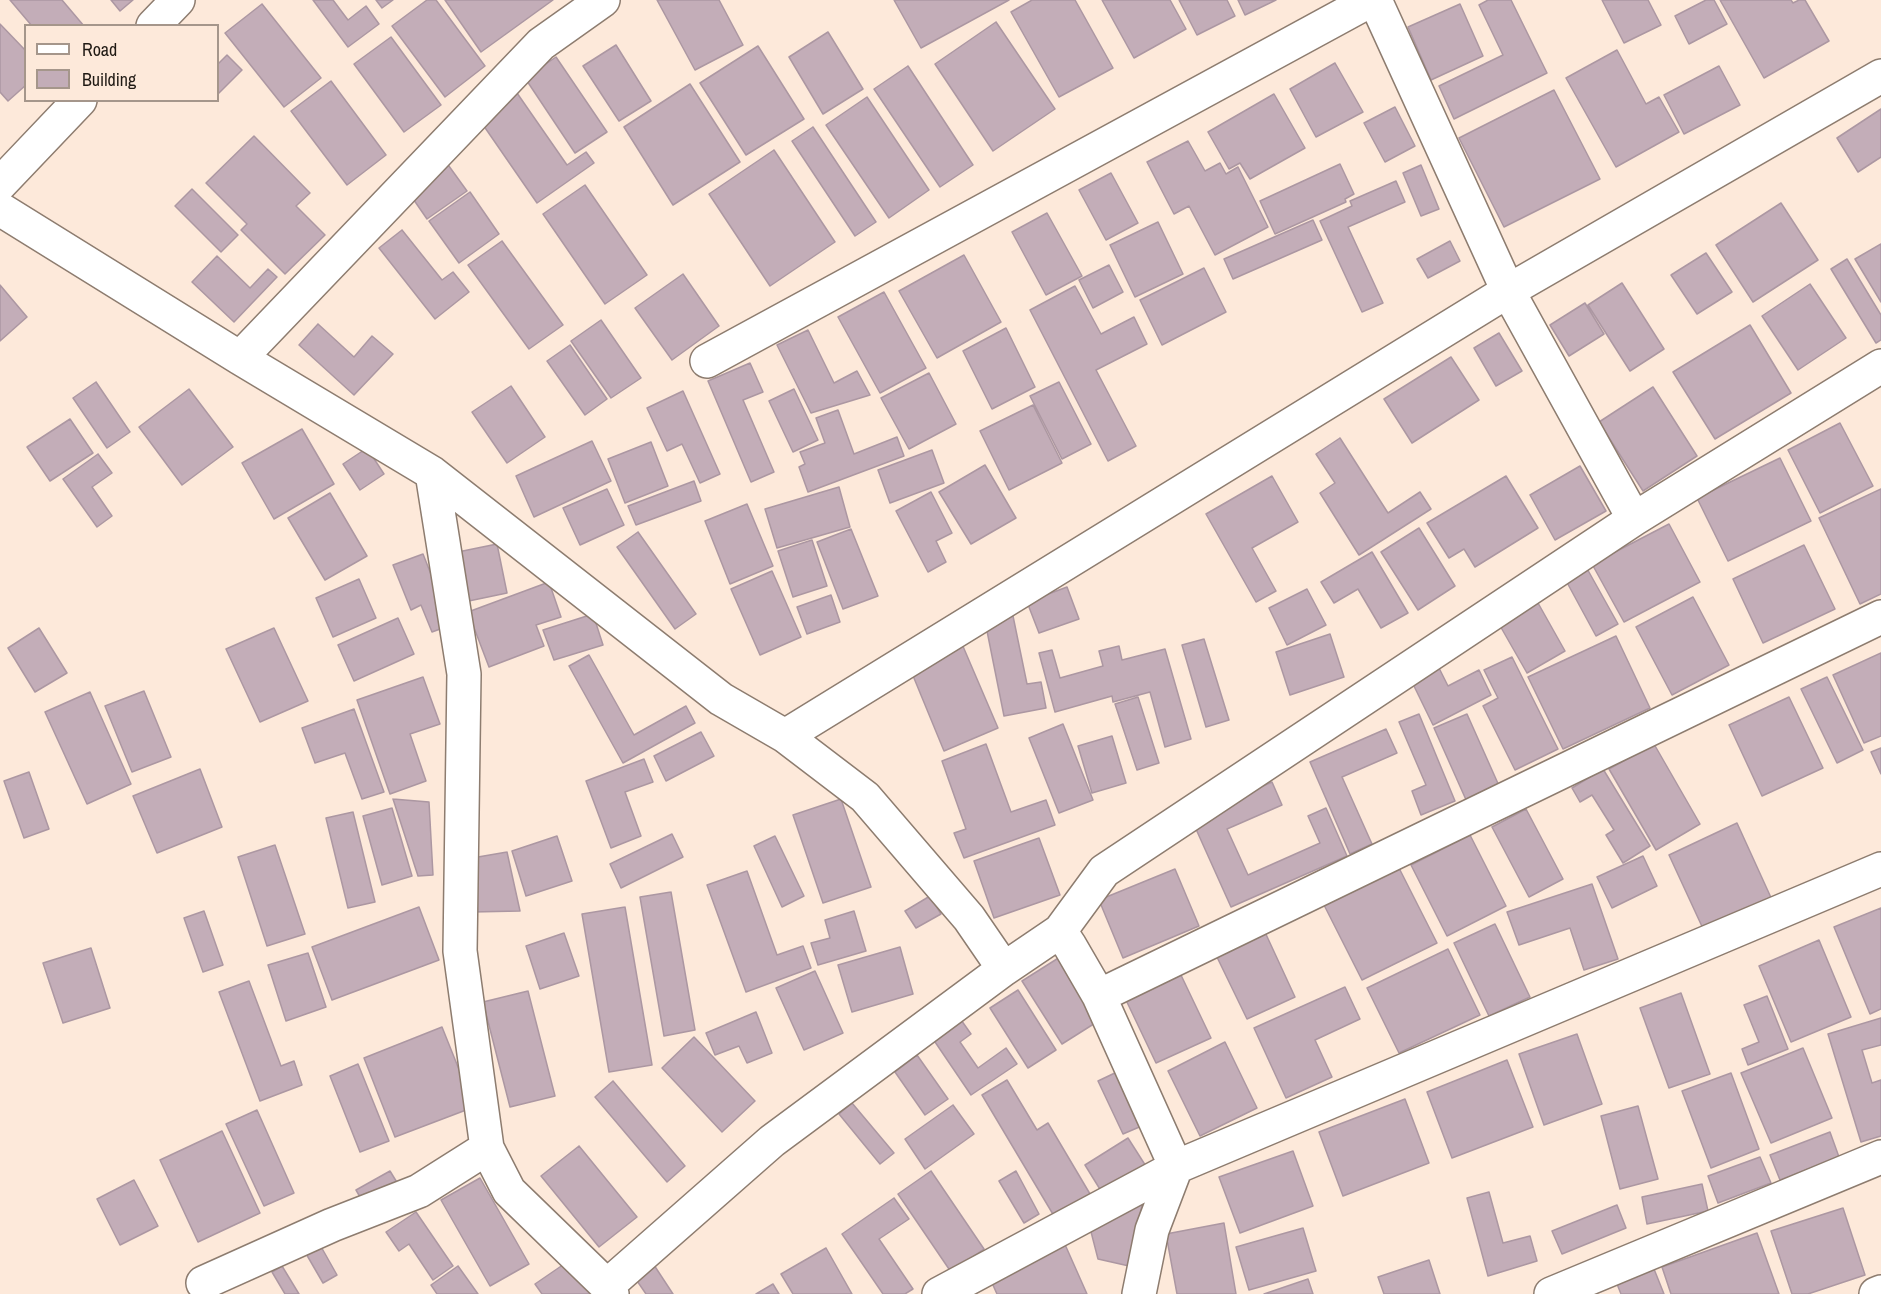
<!DOCTYPE html>
<style>
body{margin:0}
#map{position:relative;width:1881px;height:1294px;overflow:hidden;background:#fde9da;font-family:"Archivo Narrow",sans-serif}
canvas{display:block}
.legend{position:absolute;left:24px;top:24px;width:195px;height:78px;box-sizing:border-box;background:#fde9da;border:2px solid #a5968b;margin:0;padding:8px 10px;list-style:none;font-size:18px;color:#201a14}
.legend li{display:flex;align-items:center;gap:12px;height:30px}
.legend b{width:30px;border:2px solid #a5968b}
</style>
<div id="map">
<canvas width="1881" height="1294"></canvas>
<ul class="legend">
<li><b style="height:8px;background:#fff"></b>Road</li>
<li><b style="height:16px;background:#c3adb8"></b>Building</li>
</ul>
</div>
<script>
const ctx = document.querySelector('canvas').getContext('2d');
ctx.lineJoin = 'round';
function fillPath(path, color) {
  ctx.fillStyle = color;
  ctx.fill(path, 'evenodd');
}
function toPath(rows) {
  const path = new Path2D();
  for (const r of rows) {
    path.moveTo(r[0], r[1]);
    for (let i = 2; i < r.length; i += 2) path.lineTo(r[i], r[i + 1]);
  }
  return path;
}
function stroke(path, color, width, dash) {
  ctx.strokeStyle = color;
  ctx.lineWidth = width;
  ctx.lineCap = dash ? 'butt' : 'round';
  ctx.setLineDash(dash || []);
  ctx.stroke(path);
}
const building = toPath([
 [10,0,62,0,84,26,32,26,10,0],
 [111,0,133,0,120,11,111,0],
 [313,0,333,0,348,20,366,6,379,24,348,47,313,0],
 [376,0,393,0,382,8,376,0],
 [427,0,436,0,485,66,445,97,392,26,427,0],
 [445,0,553,0,481,52,445,0],
 [657,0,719,0,743,45,695,70,657,0],
 [894,0,1009,0,921,48,894,0],
 [1032,0,1075,0,1113,68,1059,97,1011,12,1032,0],
 [1102,0,1170,0,1186,29,1134,58,1102,0],
 [1179,0,1227,0,1235,16,1197,35,1179,0],
 [1238,0,1276,0,1245,15,1238,0],
 [1488,0,1511,0,1547,73,1454,119,1439,86,1503,55,1479,5,1488,0],
 [1602,0,1648,0,1661,25,1624,43,1602,0],
 [1706,0,1714,0,1727,24,1689,44,1675,16,1706,0],
 [1720,0,1791,0,1793,3,1799,0,1805,0,1829,41,1764,78,1720,0],
 [262,4,321,78,284,107,225,33,262,4],
 [1460,4,1483,56,1431,80,1408,27,1460,4],
 [996,22,1055,109,993,151,935,64,996,22],
 [0,24,26,51,26,85,8,101,0,92,0,24],
 [828,32,863,89,823,114,789,57,828,32],
 [391,37,441,105,404,132,354,64,391,37],
 [616,45,651,101,619,121,583,66,616,45],
 [758,46,804,119,746,155,700,83,758,46],
 [1617,50,1646,104,1659,97,1679,132,1616,167,1566,78,1617,50],
 [227,55,242,70,218,94,218,64,227,55],
 [556,57,607,132,575,153,525,78,556,57],
 [1335,63,1363,112,1316,137,1290,89,1335,63],
 [908,66,973,165,940,187,874,89,908,66],
 [1719,66,1740,105,1684,134,1664,95,1719,66],
 [331,81,386,155,347,185,291,111,331,81],
 [690,84,740,162,673,205,624,127,690,84],
 [1554,90,1600,179,1504,227,1459,138,1554,90],
 [517,93,567,165,586,152,594,163,537,203,479,119,517,93],
 [1274,94,1305,148,1250,179,1240,163,1229,169,1208,132,1274,94],
 [867,97,929,190,889,218,826,125,867,97],
 [1395,107,1415,146,1385,162,1364,123,1395,107],
 [1881,109,1881,157,1858,172,1837,138,1881,109],
 [813,127,876,222,855,236,792,141,813,127],
 [254,136,310,193,296,206,325,235,285,274,241,230,247,224,206,183,254,136],
 [1188,141,1205,171,1220,163,1226,174,1238,167,1268,227,1215,255,1189,206,1174,214,1147,162,1188,141],
 [774,150,835,242,770,286,709,194,774,150],
 [446,162,467,191,427,219,407,190,446,162],
 [1340,164,1354,194,1345,199,1346,202,1275,234,1260,201,1340,164],
 [1421,165,1439,209,1421,216,1403,173,1421,165],
 [1111,173,1138,223,1106,240,1079,190,1111,173],
 [1396,181,1405,202,1348,227,1383,303,1362,312,1320,221,1352,206,1350,201,1396,181],
 [585,185,647,275,605,304,543,214,585,185],
 [192,189,238,235,221,252,175,206,192,189],
 [470,192,499,234,459,263,429,221,470,192],
 [1781,203,1818,260,1753,302,1716,245,1781,203],
 [1047,213,1082,276,1046,295,1012,232,1047,213],
 [1313,220,1322,240,1233,279,1224,259,1313,220],
 [1158,222,1183,274,1135,297,1110,245,1158,222],
 [402,230,442,280,453,272,469,292,435,319,379,248,402,230],
 [502,241,563,325,529,349,468,265,502,241],
 [1450,241,1460,261,1428,278,1417,259,1450,241],
 [1881,244,1881,302,1855,259,1881,244],
 [1706,253,1732,292,1697,314,1671,275,1706,253],
 [964,255,1001,322,937,358,899,291,964,255],
 [217,256,250,288,268,269,277,277,234,322,192,282,217,256],
 [1847,259,1881,315,1881,340,1876,343,1831,269,1847,259],
 [1109,265,1123,292,1093,308,1079,280,1109,265],
 [1204,268,1226,312,1162,345,1140,300,1204,268],
 [683,274,719,326,672,360,635,308,683,274],
 [1622,283,1664,349,1630,371,1588,305,1622,283],
 [1810,284,1846,338,1798,370,1762,316,1810,284],
 [0,285,27,317,0,341,0,285],
 [1075,286,1101,334,1134,317,1147,344,1096,370,1136,446,1108,461,1030,310,1075,286],
 [884,292,926,368,880,393,838,317,884,292],
 [1585,303,1604,334,1569,356,1550,325,1585,303],
 [601,320,641,378,611,398,571,341,601,320],
 [318,324,354,357,372,336,393,354,354,395,299,345,318,324],
 [1750,325,1791,393,1715,439,1673,372,1750,325],
 [1006,328,1035,387,992,409,963,351,1006,328],
 [808,330,834,383,857,371,870,395,811,413,777,345,808,330],
 [1499,333,1522,371,1496,386,1474,348,1499,333],
 [570,345,607,399,585,415,547,361,570,345],
 [1451,357,1479,400,1412,443,1384,399,1451,357],
 [750,363,763,392,743,400,774,472,751,482,708,381,750,363],
 [929,373,956,424,909,449,881,398,929,373],
 [96,382,130,432,107,448,73,398,96,382],
 [1059,382,1091,444,1062,459,1030,396,1059,382],
 [511,386,545,437,507,463,472,412,511,386],
 [1653,387,1697,456,1643,491,1599,422,1653,387],
 [189,389,233,447,182,485,139,427,189,389],
 [794,389,818,440,793,452,769,401,794,389],
 [683,391,720,474,700,483,682,444,667,451,647,408,683,391],
 [1033,405,1062,463,1009,490,980,431,1033,405],
 [838,410,854,454,897,437,904,456,808,492,799,467,805,464,800,452,825,443,816,418,838,410],
 [70,419,93,453,50,481,27,447,70,419],
 [1840,423,1873,486,1820,513,1788,450,1840,423],
 [302,429,334,484,274,519,242,463,302,429],
 [1340,438,1388,513,1420,492,1431,509,1359,555,1320,493,1335,483,1316,454,1340,438],
 [592,441,611,481,534,517,516,476,592,441],
 [651,442,668,486,625,503,608,459,651,442],
 [367,448,384,474,360,490,343,464,367,448],
 [932,450,944,483,890,503,878,470,932,450],
 [98,454,112,473,92,487,112,516,97,527,63,479,98,454],
 [1780,458,1811,521,1728,561,1697,498,1780,458],
 [985,465,1016,518,971,544,939,492,985,465],
 [1580,466,1606,511,1555,540,1530,495,1580,466],
 [1272,476,1298,522,1252,548,1276,591,1256,602,1206,514,1272,476],
 [1506,476,1538,528,1475,567,1464,549,1449,558,1427,523,1506,476],
 [694,481,701,501,636,525,628,506,694,481],
 [839,487,850,527,777,548,765,509,839,487],
 [607,489,624,525,580,545,563,508,607,489],
 [1881,489,1881,594,1860,604,1819,518,1881,489],
 [931,492,952,533,936,541,946,562,928,572,896,511,931,492],
 [330,493,367,556,325,580,288,518,330,493],
 [747,504,773,566,730,584,705,521,747,504],
 [1669,524,1700,582,1624,622,1592,564,1669,524],
 [1419,528,1455,586,1418,610,1381,552,1419,528],
 [851,529,878,596,843,609,817,542,851,529],
 [638,532,696,614,675,629,617,547,638,532],
 [812,540,827,586,793,597,778,551,812,540],
 [497,544,507,593,464,602,453,553,497,544],
 [1804,545,1835,609,1763,643,1733,579,1804,545],
 [1372,552,1408,613,1381,628,1358,589,1334,603,1321,582,1372,552],
 [423,554,451,625,432,632,421,605,411,610,393,565,423,554],
 [1585,565,1618,624,1596,636,1564,577,1585,565],
 [772,571,801,637,760,655,731,589,772,571],
 [359,579,376,618,333,637,316,598,359,579],
 [549,582,561,617,536,625,544,646,489,667,468,612,549,582],
 [1067,587,1079,619,1039,633,1027,602,1067,587],
 [1307,589,1326,625,1287,645,1269,608,1307,589],
 [831,595,840,622,807,634,797,607,831,595],
 [1693,597,1729,665,1672,695,1636,627,1693,597],
 [1538,603,1565,651,1527,673,1499,624,1538,603],
 [593,614,603,645,554,660,543,630,593,614],
 [1013,616,1027,684,1041,682,1046,708,1004,716,985,621,1013,616],
 [398,618,414,654,354,681,338,645,398,618],
 [39,628,67,673,35,692,8,648,39,628],
 [274,628,308,701,260,722,226,649,274,628],
 [1330,634,1344,677,1290,695,1276,652,1330,634],
 [1616,636,1650,708,1563,749,1528,677,1616,636],
 [1204,639,1229,720,1206,727,1182,645,1204,639],
 [962,644,998,728,944,751,909,666,962,644],
 [1119,646,1122,660,1165,649,1191,739,1165,747,1150,692,1113,702,1112,696,1055,712,1039,653,1052,650,1060,678,1103,666,1099,651,1119,646],
 [1881,653,1881,736,1864,743,1833,675,1881,653],
 [589,655,634,735,686,706,695,723,623,763,569,666,589,655],
 [1512,657,1558,749,1515,770,1483,706,1498,698,1484,670,1512,657],
 [1439,668,1448,686,1479,670,1491,695,1433,725,1412,682,1439,668],
 [423,677,440,724,410,734,426,781,390,794,357,700,423,677],
 [1827,677,1863,750,1837,763,1801,689,1827,677],
 [144,691,171,757,132,772,105,706,144,691],
 [90,692,131,784,87,804,45,712,90,692],
 [1138,697,1159,763,1137,770,1115,704,1138,697],
 [1789,697,1823,768,1762,796,1729,725,1789,697],
 [354,709,384,792,362,799,345,753,315,763,302,728,354,709],
 [1419,714,1455,801,1421,815,1412,791,1426,785,1399,722,1419,714],
 [1467,714,1500,788,1467,802,1434,728,1467,714],
 [1063,724,1093,800,1059,813,1029,738,1063,724],
 [1386,729,1397,753,1342,777,1372,844,1350,854,1310,762,1386,729],
 [701,732,714,756,666,781,654,756,701,732],
 [1112,736,1126,783,1092,793,1078,746,1112,736],
 [986,744,1011,812,1046,800,1055,825,964,858,954,833,966,829,942,761,986,744],
 [1654,744,1700,824,1656,850,1609,769,1654,744],
 [1881,748,1881,774,1871,752,1881,748],
 [644,759,653,782,625,792,641,836,611,848,586,781,644,759],
 [200,769,222,827,157,853,133,796,200,769],
 [1603,769,1650,846,1623,863,1606,835,1614,830,1592,795,1580,802,1572,788,1603,769],
 [29,772,49,829,24,838,4,781,29,772],
 [1272,782,1282,805,1227,829,1248,875,1320,843,1308,816,1326,808,1347,856,1231,907,1191,818,1272,782],
 [393,799,429,802,433,875,418,876,393,799],
 [841,799,871,887,823,903,793,815,841,799],
 [392,808,412,876,382,885,363,816,392,808],
 [1526,809,1563,879,1529,897,1492,827,1526,809],
 [353,812,375,902,348,908,326,818,353,812],
 [1737,823,1773,902,1705,933,1669,855,1737,823],
 [672,834,683,857,621,888,610,864,672,834],
 [1470,835,1506,906,1447,936,1411,865,1470,835],
 [557,836,572,881,526,896,512,851,557,836],
 [775,836,804,896,782,907,754,846,775,836],
 [1039,838,1060,895,994,918,974,861,1039,838],
 [275,845,305,934,267,946,238,857,275,845],
 [507,852,520,911,472,912,478,857,507,852],
 [1643,856,1657,886,1612,908,1597,877,1643,856],
 [1399,868,1437,943,1362,980,1324,905,1399,868],
 [1175,869,1199,926,1123,958,1099,900,1175,869],
 [747,871,777,955,803,946,811,968,746,992,707,885,747,871],
 [1592,884,1618,959,1584,970,1570,928,1519,945,1507,912,1592,884],
 [671,892,695,1030,664,1036,640,897,671,892],
 [930,896,941,914,916,928,905,911,930,896],
 [419,907,439,960,332,1000,312,947,419,907],
 [625,907,652,1065,609,1072,582,914,625,907],
 [1881,908,1881,1009,1870,1014,1834,927,1881,908],
 [204,911,223,965,203,972,184,918,204,911],
 [854,911,866,951,818,965,811,943,830,938,825,920,854,911],
 [1495,924,1530,997,1489,1016,1454,943,1495,924],
 [1264,930,1295,997,1247,1019,1215,953,1264,930],
 [564,933,579,976,540,989,526,946,564,933],
 [1819,940,1851,1017,1791,1042,1759,966,1819,940],
 [900,947,913,994,852,1012,838,965,900,947],
 [91,948,110,1008,63,1023,43,963,91,948],
 [1448,949,1480,1015,1399,1053,1367,988,1448,949],
 [308,953,326,1007,286,1021,268,965,308,953],
 [1060,957,1100,1020,1062,1044,1022,981,1060,957],
 [815,971,843,1033,804,1050,776,988,815,971],
 [1180,973,1211,1038,1156,1063,1125,998,1180,973],
 [249,981,281,1066,294,1061,302,1085,260,1101,219,992,249,981],
 [1345,987,1360,1019,1315,1040,1332,1077,1286,1098,1254,1028,1345,987],
 [1018,990,1056,1050,1028,1068,990,1008,1018,990],
 [528,991,555,1096,510,1107,483,1002,528,991],
 [1681,993,1710,1074,1669,1088,1640,1008,1681,993],
 [1767,996,1788,1049,1748,1065,1742,1049,1759,1042,1744,1005,1767,996],
 [756,1012,772,1053,747,1063,739,1046,715,1055,706,1033,756,1012],
 [959,1017,971,1034,960,1042,978,1068,1006,1048,1017,1064,971,1095,931,1036,959,1017],
 [1881,1018,1881,1045,1862,1050,1872,1083,1881,1080,1881,1136,1861,1142,1828,1034,1881,1018],
 [442,1027,474,1107,395,1137,364,1058,442,1027],
 [1577,1034,1602,1104,1544,1125,1519,1054,1577,1034],
 [694,1037,755,1101,722,1132,662,1068,694,1037],
 [1225,1042,1257,1108,1200,1136,1168,1071,1225,1042],
 [1803,1048,1832,1118,1771,1143,1741,1073,1803,1048],
 [917,1055,948,1099,925,1115,895,1072,917,1055],
 [1507,1060,1533,1127,1452,1158,1427,1092,1507,1060],
 [358,1064,389,1141,360,1152,330,1076,358,1064],
 [1119,1071,1144,1125,1123,1134,1098,1081,1119,1071],
 [1731,1073,1759,1149,1711,1168,1682,1091,1731,1073],
 [1007,1080,1037,1130,1048,1123,1093,1199,1057,1221,982,1095,1007,1080],
 [613,1081,685,1166,667,1182,595,1097,613,1081],
 [1405,1099,1429,1163,1343,1196,1319,1132,1405,1099],
 [852,1103,894,1153,880,1164,839,1114,852,1103],
 [953,1105,974,1134,925,1169,905,1139,953,1105],
 [1638,1106,1658,1179,1620,1189,1601,1116,1638,1106],
 [257,1110,294,1193,264,1206,226,1124,257,1110],
 [222,1131,260,1213,198,1242,160,1160,222,1131],
 [1830,1132,1839,1157,1780,1180,1770,1155,1830,1132],
 [1128,1138,1149,1171,1106,1199,1085,1165,1128,1138],
 [579,1146,637,1217,599,1247,541,1176,579,1146],
 [1293,1151,1313,1206,1240,1233,1219,1177,1293,1151],
 [1760,1157,1771,1183,1718,1203,1708,1176,1760,1157],
 [390,1171,401,1189,367,1209,356,1190,390,1171],
 [931,1171,984,1249,951,1272,898,1194,931,1171],
 [1016,1171,1039,1214,1024,1223,999,1181,1016,1171],
 [480,1178,529,1264,490,1286,441,1200,480,1178],
 [134,1180,158,1226,120,1245,97,1199,134,1180],
 [1702,1184,1708,1211,1647,1224,1642,1197,1702,1184],
 [1489,1192,1503,1243,1530,1236,1537,1261,1488,1276,1467,1198,1489,1192],
 [894,1198,909,1219,879,1239,913,1289,905,1294,883,1294,842,1234,894,1198],
 [1143,1201,1129,1266,1098,1259,1089,1224,1143,1201],
 [1617,1205,1626,1228,1562,1254,1552,1231,1617,1205],
 [1843,1208,1865,1275,1808,1294,1792,1294,1771,1231,1843,1208],
 [416,1212,453,1266,433,1280,409,1244,399,1251,386,1232,416,1212],
 [1224,1223,1236,1294,1177,1294,1166,1234,1224,1223],
 [1303,1228,1316,1271,1249,1290,1236,1247,1303,1228],
 [1757,1233,1779,1294,1671,1294,1662,1267,1757,1233],
 [315,1236,337,1275,323,1283,301,1245,315,1236],
 [1063,1240,1087,1294,997,1294,988,1274,1063,1240],
 [826,1248,852,1294,793,1294,781,1274,826,1248],
 [570,1260,593,1294,542,1294,535,1284,570,1260],
 [1429,1260,1440,1294,1384,1294,1378,1277,1429,1260],
 [652,1262,673,1294,646,1294,633,1275,652,1262],
 [282,1266,299,1294,285,1294,272,1272,282,1266],
 [458,1266,478,1294,437,1294,431,1285,458,1266],
 [1654,1269,1664,1294,1621,1294,1617,1284,1654,1269],
 [1308,1279,1313,1294,1264,1294,1308,1279],
 [773,1284,779,1294,756,1294,773,1284]
]);
fillPath(building, '#c3adb8');
stroke(building, '#ac97a2', 1.5);
const street = toPath([
 [1375,0,1508,291,1634,519],
 [153,26,178,0],
 [0,184,80,100],
 [0,209,240,358,432,473,721,699,785,736,1508,291,1881,76],
 [240,358,541,44,603,0],
 [707,361,1371,0],
 [432,473,464,674,460,951,487,1148,509,1191,607,1286,612,1294],
 [785,736,865,797,969,918,1004,969,1060,931,1070,946,1099,996,1176,1167,1152,1230,1139,1294],
 [1060,931,1104,871,1634,519,1881,366],
 [1099,996,1881,617],
 [203,1283,332,1225,419,1191,487,1148],
 [607,1286,772,1141,1004,969],
 [939,1294,1176,1167,1881,869],
 [1551,1294,1881,1157],
 [1876,1294,1881,1292]
]);
stroke(street, '#8d7c6f', 36);
stroke(street, '#fff', 33);
</script>
